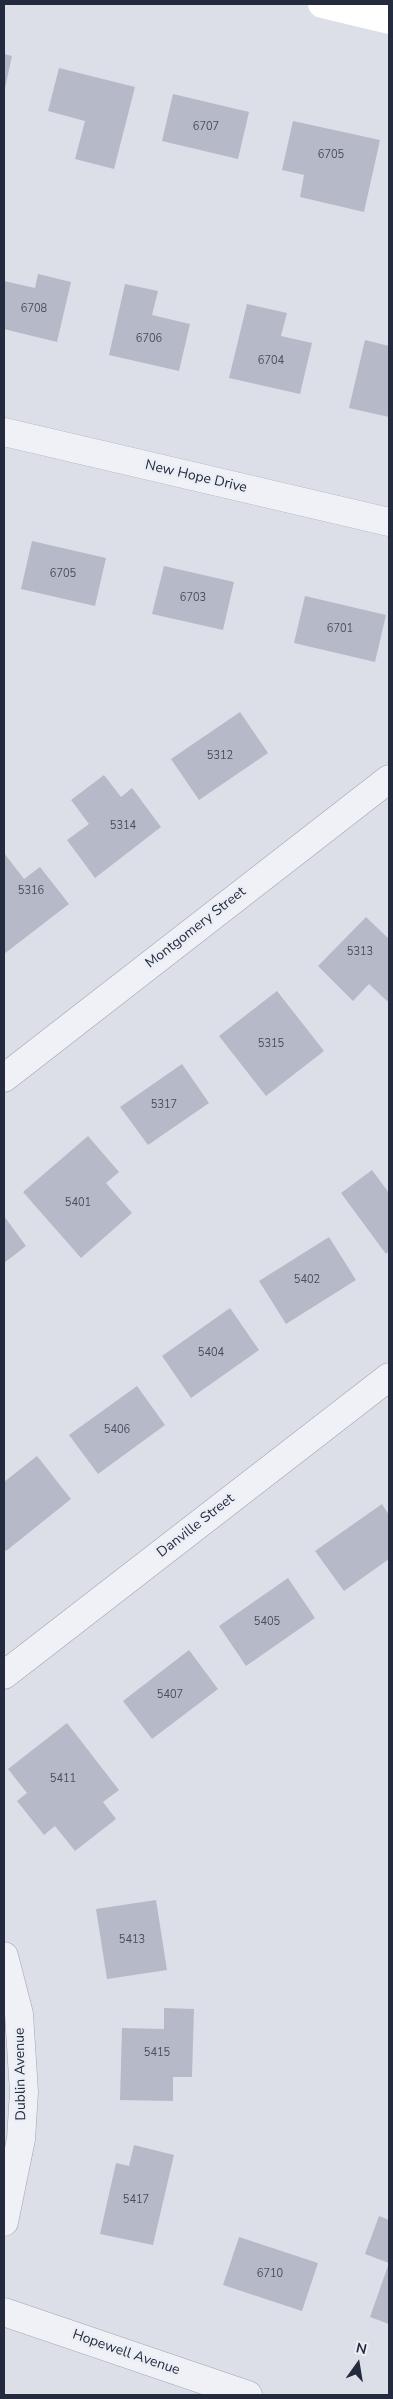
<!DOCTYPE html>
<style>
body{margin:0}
#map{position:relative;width:393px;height:2399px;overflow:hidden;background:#dcdfe8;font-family:"Nunito Sans",sans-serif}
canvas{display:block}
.frame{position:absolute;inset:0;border:5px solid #242b3f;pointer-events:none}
.north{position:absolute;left:333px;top:2339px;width:50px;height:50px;-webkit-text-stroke:4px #ebeef5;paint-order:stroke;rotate:13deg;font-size:14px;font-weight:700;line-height:20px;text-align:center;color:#242b3f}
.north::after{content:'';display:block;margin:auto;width:18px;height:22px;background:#242b3f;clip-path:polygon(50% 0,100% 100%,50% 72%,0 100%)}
</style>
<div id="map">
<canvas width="393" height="2399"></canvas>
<div class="frame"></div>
<div class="north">N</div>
</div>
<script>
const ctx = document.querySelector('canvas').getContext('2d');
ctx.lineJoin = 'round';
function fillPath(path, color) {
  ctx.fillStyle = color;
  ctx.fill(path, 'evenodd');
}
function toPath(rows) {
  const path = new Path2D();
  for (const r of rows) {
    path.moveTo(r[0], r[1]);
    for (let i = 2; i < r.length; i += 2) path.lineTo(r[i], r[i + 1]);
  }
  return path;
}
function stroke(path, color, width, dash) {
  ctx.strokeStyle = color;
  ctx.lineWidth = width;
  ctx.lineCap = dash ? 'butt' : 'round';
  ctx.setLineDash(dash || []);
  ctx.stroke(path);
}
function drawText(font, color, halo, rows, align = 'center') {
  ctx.font = font + ' "Nunito Sans",sans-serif';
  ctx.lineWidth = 5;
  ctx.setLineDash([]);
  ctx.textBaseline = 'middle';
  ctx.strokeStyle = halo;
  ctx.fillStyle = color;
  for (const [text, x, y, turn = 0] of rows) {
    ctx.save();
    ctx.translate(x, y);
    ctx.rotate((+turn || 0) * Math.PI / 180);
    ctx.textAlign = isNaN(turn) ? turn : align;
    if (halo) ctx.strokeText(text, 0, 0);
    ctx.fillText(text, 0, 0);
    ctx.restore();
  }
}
fillPath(toPath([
 [4,54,12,56,5,88,4,88],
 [59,68,135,87,114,169,75,159,85,121,48,111],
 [173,94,249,112,238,159,162,141],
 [293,121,380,140,364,212,300,197,304,175,282,170],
 [38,274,71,282,57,342,4,329,4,281,35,288],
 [125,284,158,291,152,315,190,324,179,371,109,355],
 [247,304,287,313,281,336,312,343,300,394,229,378],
 [365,340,389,346,389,417,349,408],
 [32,541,106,558,95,606,21,589],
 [164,566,234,582,223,630,152,614],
 [305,596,386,615,375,662,294,643],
 [240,712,268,753,199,800,171,759],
 [104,775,121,797,132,788,161,827,95,878,67,840,89,824,71,800],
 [4,853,24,879,40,867,69,904,4,954],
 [366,917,389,939,389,999,387,1001,369,984,353,1001,318,966],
 [277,991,324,1051,266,1096,219,1036],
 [182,1064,209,1103,148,1145,120,1107],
 [88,1136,119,1172,106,1183,132,1213,81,1258,23,1192],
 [372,1170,389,1193,389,1251,386,1254,341,1193],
 [4,1216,26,1246,4,1263],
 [329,1237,356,1280,286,1324,259,1281],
 [230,1308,259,1350,191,1398,162,1356],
 [137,1386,165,1425,98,1474,69,1435],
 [37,1456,71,1499,6,1551,4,1549,4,1482],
 [382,1504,389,1515,389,1559,344,1591,315,1551],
 [288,1578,315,1618,246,1666,219,1626],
 [189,1650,218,1689,152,1739,123,1701],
 [67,1723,119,1790,103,1802,116,1819,75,1851,55,1826,44,1835,17,1801,27,1793,8,1769],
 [156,1900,167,1970,107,1979,96,1909],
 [164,2008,194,2009,192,2077,173,2077,173,2101,120,2100,122,2028,164,2029],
 [134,2145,174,2155,153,2245,100,2234,116,2163,129,2166],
 [379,2216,389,2220,389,2263,365,2254],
 [239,2237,318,2263,302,2311,223,2285],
 [389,2263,389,2324,370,2317]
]), '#b6bac8');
const minor = toPath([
 [4,432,389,522],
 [4,1078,389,779],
 [4,1675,389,1377],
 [4,1956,19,2014,24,2092,21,2139,4,2222],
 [4,2312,248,2395]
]);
stroke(minor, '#a1a5b2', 29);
stroke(minor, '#eff1f6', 28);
stroke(toPath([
 [322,4,389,20]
]), '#fff', 28);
drawText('11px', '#484f61', null, [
 ["6707",206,127],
 ["6705",331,155],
 ["6708",34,309],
 ["6706",149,339],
 ["6704",271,361],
 ["6705",63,574],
 ["6703",193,598],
 ["6701",340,629],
 ["5312",220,756],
 ["5314",123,826],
 ["5316",31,891],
 ["5313",360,952],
 ["5315",271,1044],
 ["5317",164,1105],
 ["5401",78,1203],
 ["5402",307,1280],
 ["5404",211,1353],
 ["5406",117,1430],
 ["5405",267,1622],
 ["5407",170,1695],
 ["5411",63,1779],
 ["5413",132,1940],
 ["5415",157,2053],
 ["5417",136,2200],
 ["6710",270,2274]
]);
drawText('14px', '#242b3f', '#ebeef5', [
 ["New Hope Drive",196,477,13],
 ["Montgomery Street",196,928,-38],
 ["Danville Street",196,1526,-38],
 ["Dublin Avenue",21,2074,-91],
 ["Hopewell Avenue",126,2353,19]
]);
</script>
